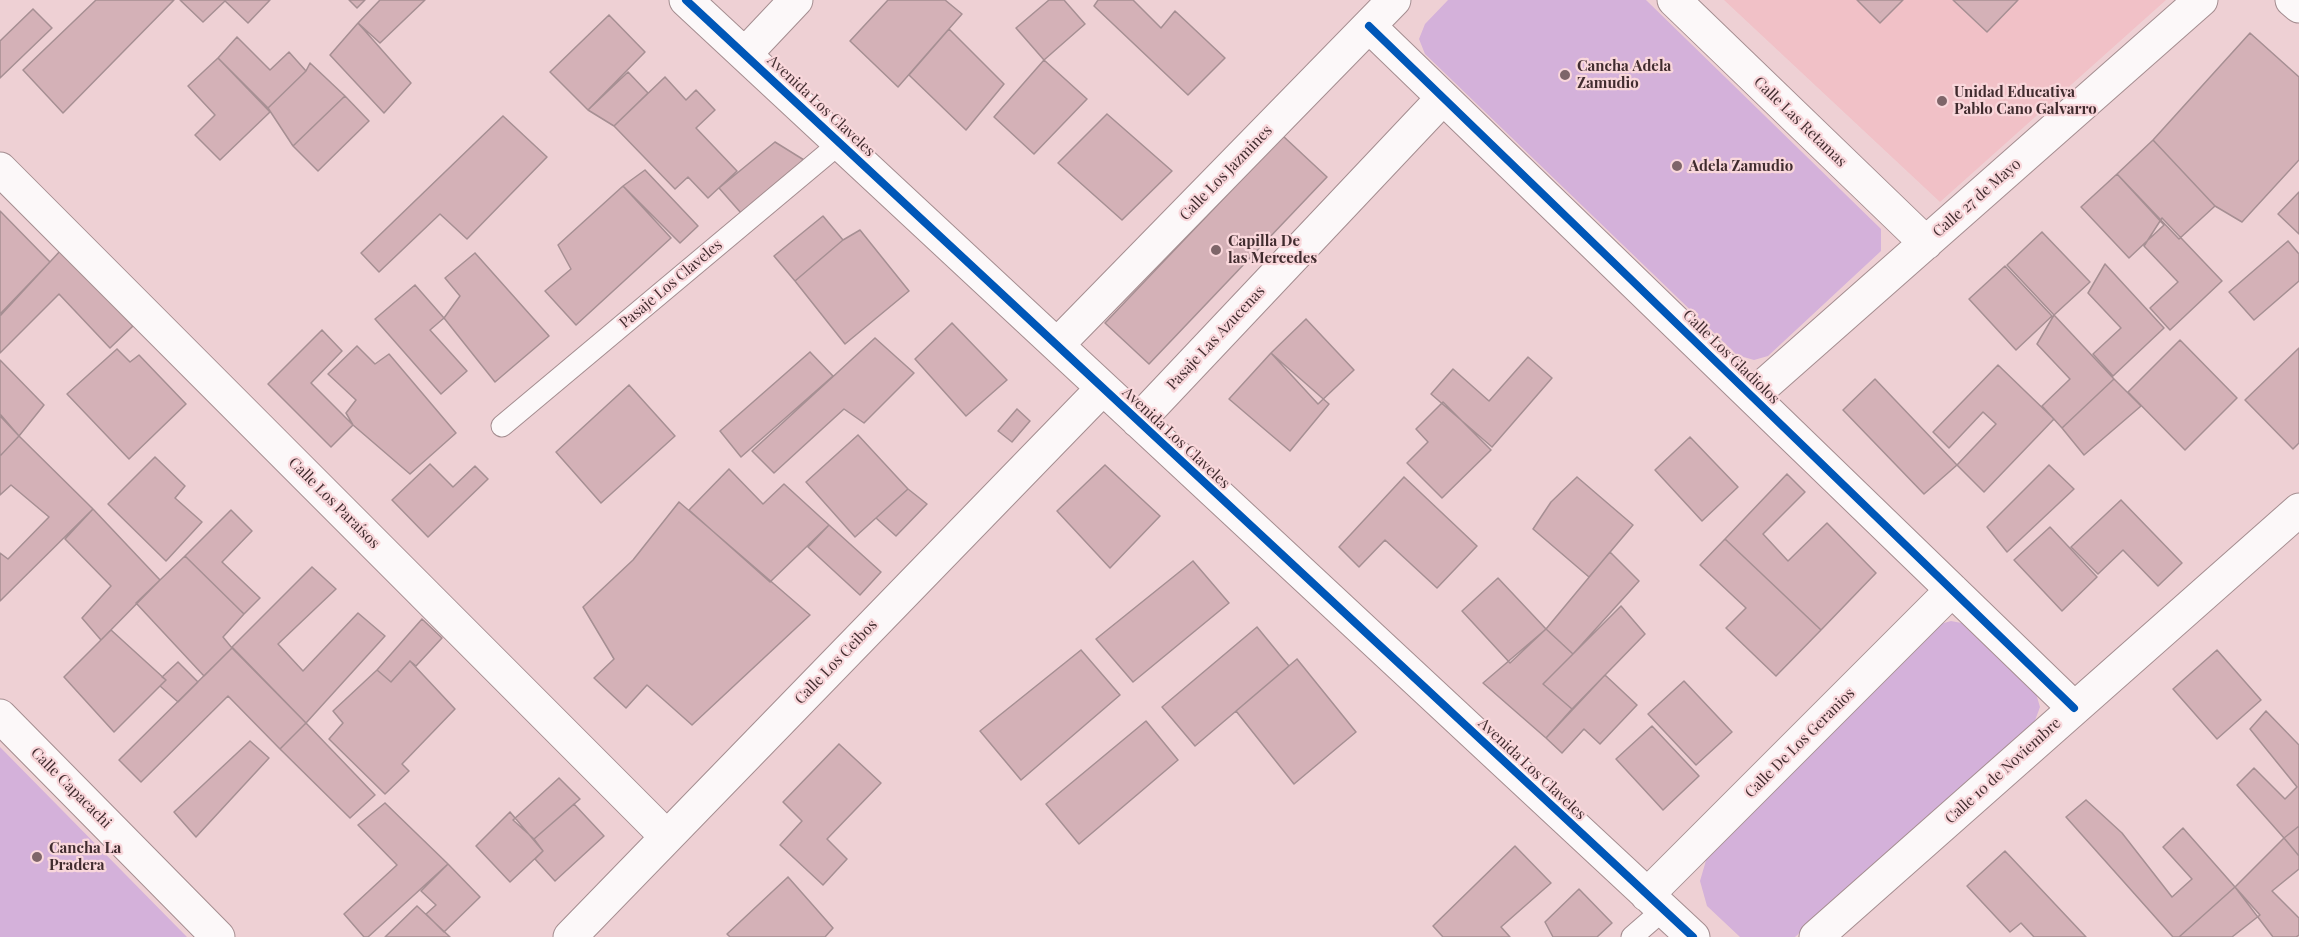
<!DOCTYPE html>
<meta charset="utf-8">
<style>
body{margin:0}
canvas{display:block;background:#eed0d4}
</style>
<canvas width="2299" height="937"></canvas>
<script>
const ctx = document.querySelector('canvas').getContext('2d');
ctx.lineJoin = 'round';
function fillPath(path, color) {
  ctx.fillStyle = color;
  ctx.fill(path, 'evenodd');
}
function toPath(rows) {
  const path = new Path2D();
  for (const r of rows) {
    path.moveTo(r[0], r[1]);
    for (let i = 2; i < r.length; i += 2) path.lineTo(r[i], r[i + 1]);
  }
  return path;
}
function stroke(path, color, width, dash) {
  ctx.strokeStyle = color;
  ctx.lineWidth = width;
  ctx.lineCap = dash ? 'butt' : 'round';
  ctx.setLineDash(dash || []);
  ctx.stroke(path);
}
function drawText(font, color, halo, rows, align = 'center') {
  ctx.font = font + ' "Playfair Display",serif';
  ctx.lineWidth = 4.5;
  ctx.setLineDash([]);
  ctx.textBaseline = 'middle';
  ctx.strokeStyle = halo;
  ctx.fillStyle = color;
  for (const [text, x, y, turn = 0] of rows) {
    ctx.save();
    ctx.translate(x, y);
    ctx.rotate((+turn || 0) * Math.PI / 180);
    ctx.textAlign = isNaN(turn) ? turn : align;
    if (halo) ctx.strokeText(text, 0, 0);
    ctx.fillText(text, 0, 0);
    ctx.restore();
  }
}
fillPath(toPath([
 [1724,0,2166,0,1940,202]
]), '#f1c1c7');
fillPath(toPath([
 [1448,0,1646,0,1881,229,1881,251,1768,356,1754,360,1737,355,1425,54,1419,39,1425,24],
 [1951,621,1967,624,2035,690,2040,707,2033,726,1795,937,1740,937,1707,906,1700,881,1707,857,1937,625],
 [0,747,187,937,0,937]
]), '#d4b1da');
const building = toPath([
 [96,0,174,0,63,113,23,70,96,0],
 [180,0,224,0,225,1,203,22,180,0],
 [224,0,270,0,248,23,224,0],
 [349,0,365,0,357,8,349,0],
 [380,0,425,0,380,43,358,23,380,0],
 [888,0,945,0,962,14,898,87,850,41,888,0],
 [1049,0,1064,0,1085,24,1044,60,1016,28,1049,0],
 [1098,0,1133,0,1161,28,1175,11,1225,58,1188,95,1094,6,1098,0],
 [1857,0,1903,0,1880,23,1857,0],
 [1953,0,2018,0,1987,32,1953,0],
 [33,9,52,28,0,78,0,41,33,9],
 [609,15,645,52,588,110,550,72,609,15],
 [358,23,411,83,384,113,330,55,358,23],
 [949,29,1004,84,966,130,909,75,949,29],
 [2250,33,2299,77,2299,160,2242,222,2215,206,2153,140,2250,33],
 [237,37,270,70,289,52,306,71,268,108,218,58,237,37],
 [218,58,270,112,220,160,195,135,215,115,188,86,218,58],
 [1044,60,1087,99,1034,154,994,117,1044,60],
 [310,63,345,96,293,146,268,108,306,71,310,63],
 [628,72,648,93,614,126,588,110,628,72],
 [665,77,686,100,696,90,715,110,696,128,737,171,708,198,688,177,675,189,614,126,665,77],
 [345,96,369,121,318,171,293,146,345,96],
 [1107,114,1172,171,1122,220,1058,163,1107,114],
 [503,116,547,157,467,239,440,214,379,272,361,253,503,116],
 [1283,136,1327,177,1149,364,1105,323,1283,136],
 [2153,140,2215,206,2179,239,2117,174,2153,140],
 [775,142,804,160,741,213,719,188,775,142],
 [645,170,698,226,680,243,623,186,645,170],
 [2117,174,2164,225,2129,258,2081,207,2117,174],
 [623,186,671,238,576,325,545,291,571,269,558,245,623,186],
 [2299,192,2299,234,2278,214,2299,192],
 [0,211,50,262,0,314,0,211],
 [823,216,843,240,795,281,774,256,823,216],
 [2162,218,2222,281,2170,330,2150,308,2178,282,2144,246,2162,218],
 [860,230,909,291,845,344,795,281,843,240,860,230],
 [2042,232,2090,282,2054,315,2007,265,2042,232],
 [2288,241,2299,254,2299,281,2254,320,2229,292,2288,241],
 [61,250,133,326,110,348,59,294,0,353,0,316,61,250],
 [475,253,549,336,495,382,444,318,460,296,445,278,475,253],
 [2105,264,2164,328,2113,376,2093,354,2121,328,2088,293,2105,264],
 [2005,266,2052,316,2016,350,1969,299,2005,266],
 [415,285,444,318,430,330,467,371,441,394,375,319,415,285],
 [2054,315,2114,379,2062,428,2042,406,2070,379,2037,344,2054,315],
 [1306,319,1354,370,1318,404,1271,353,1306,319],
 [952,323,1007,380,966,416,915,359,952,323],
 [322,330,342,351,311,383,353,425,331,447,268,384,322,330],
 [875,338,914,373,864,423,844,409,774,473,752,451,875,338],
 [2180,340,2237,398,2185,450,2128,392,2180,340],
 [357,346,375,364,389,354,456,433,410,474,353,425,346,413,356,400,328,374,357,346],
 [2299,348,2299,443,2293,449,2245,400,2299,348],
 [117,349,130,362,139,355,186,404,129,459,67,394,117,349],
 [810,352,833,376,741,457,720,431,810,352],
 [1271,353,1329,404,1290,451,1229,399,1271,353],
 [1528,357,1552,378,1492,447,1431,394,1453,369,1489,401,1528,357],
 [0,360,44,405,19,436,0,416,0,360],
 [1998,365,2054,419,1984,492,1957,465,1996,424,1983,412,1949,448,1933,432,1998,365],
 [1875,379,1957,465,1924,494,1843,410,1875,379],
 [2114,379,2141,406,2084,455,2062,428,2114,379],
 [629,385,675,436,601,503,556,452,629,385],
 [1443,402,1491,450,1442,498,1407,463,1428,442,1416,429,1443,402],
 [1017,409,1030,421,1012,442,998,431,1017,409],
 [0,414,19,436,0,456,0,414],
 [858,435,908,489,855,537,806,482,858,435],
 [19,436,93,509,0,601,0,553,8,559,49,517,11,485,0,495,0,456,19,436],
 [1690,437,1738,487,1702,521,1655,470,1690,437],
 [155,457,185,486,175,498,202,522,166,561,108,504,155,457],
 [430,464,453,487,475,466,488,479,428,537,392,500,430,464],
 [1105,465,1160,516,1110,568,1057,511,1105,465],
 [2049,465,2074,489,2007,552,1987,527,2049,465],
 [729,469,763,504,784,484,829,525,770,582,689,510,729,469],
 [1787,474,1805,492,1763,534,1788,561,1827,523,1876,573,1821,630,1725,539,1787,474],
 [1404,477,1477,546,1437,588,1385,540,1359,567,1339,547,1404,477],
 [1577,477,1633,525,1589,577,1533,529,1551,502,1577,477],
 [908,489,927,504,896,536,876,518,908,489],
 [2121,500,2182,563,2158,586,2123,550,2098,574,2071,547,2121,500],
 [679,502,810,615,692,725,647,685,626,708,594,678,614,659,583,607,633,560,679,502],
 [93,509,160,580,101,640,82,618,111,586,65,539,93,509],
 [231,510,252,531,222,562,260,598,244,614,185,556,231,510],
 [829,525,881,572,860,595,808,547,829,525],
 [2050,527,2097,577,2062,611,2014,560,2050,527],
 [1725,539,1821,630,1776,676,1726,628,1746,608,1700,565,1725,539],
 [1610,552,1639,581,1573,654,1546,629,1610,552],
 [185,556,244,614,223,637,232,648,204,676,136,603,185,556],
 [1193,561,1229,603,1133,682,1096,639,1193,561],
 [312,567,336,589,278,644,303,671,358,613,385,636,306,723,232,647,312,567],
 [1498,578,1546,629,1510,663,1462,611,1498,578],
 [1621,606,1645,634,1572,709,1543,684,1621,606],
 [422,619,442,638,416,666,410,661,391,682,377,670,422,619],
 [1257,627,1289,666,1195,746,1162,707,1257,627],
 [1546,629,1573,654,1543,684,1572,709,1546,738,1483,683,1546,629],
 [111,630,166,680,114,732,64,677,111,630],
 [232,648,306,723,280,749,228,696,141,782,119,760,232,648],
 [1081,650,1120,695,1021,780,980,731,1081,650],
 [2217,650,2261,700,2217,739,2173,689,2217,650],
 [1297,659,1356,732,1294,784,1236,711,1297,659],
 [410,661,455,709,402,764,409,771,385,794,329,739,343,723,333,711,377,670,391,682,410,661],
 [178,662,198,682,178,702,160,686,166,680,162,677,178,662],
 [1605,675,1637,705,1600,744,1584,729,1562,753,1546,738,1605,675],
 [1684,681,1732,732,1696,765,1648,714,1684,681],
 [2266,711,2299,745,2299,826,2284,838,2237,785,2254,768,2285,799,2297,787,2250,729,2266,711],
 [1146,721,1178,760,1079,844,1046,804,1146,721],
 [306,723,375,795,350,818,280,749,306,723],
 [1652,726,1699,776,1663,810,1616,759,1652,726],
 [250,741,269,758,196,837,174,812,250,741],
 [839,744,881,783,827,839,847,859,823,885,780,845,802,821,783,802,839,744],
 [559,778,580,799,534,839,513,820,559,778],
 [2086,800,2122,833,2172,897,2192,879,2163,847,2183,828,2235,887,2179,937,2173,937,2066,817,2086,800],
 [385,803,448,864,368,937,364,937,344,914,397,865,358,825,385,803],
 [574,804,604,836,555,881,535,859,543,851,534,839,574,804],
 [510,812,543,851,510,882,476,846,510,812],
 [2299,826,2299,856,2284,838,2299,826],
 [2284,838,2299,856,2299,869,2272,891,2299,918,2299,935,2296,937,2273,937,2235,887,2284,838],
 [1515,846,1551,883,1501,927,1510,937,1443,937,1433,926,1515,846],
 [2005,851,2086,937,2034,937,2021,923,2010,932,1967,886,2005,851],
 [448,864,480,897,444,932,426,914,436,905,421,891,448,864],
 [788,877,833,928,825,937,730,937,727,934,788,877],
 [2235,887,2260,915,2232,937,2179,937,2235,887],
 [1579,889,1612,923,1597,937,1553,937,1545,922,1579,889],
 [417,906,450,937,385,937,417,906]
]);
fillPath(building, '#d4b1b7');
stroke(building, '#a68f93', 1.5);
const service = toPath([
 [502,426,840,143],
 [1632,937,1663,910]
]);
const minor = toPath([
 [686,0,1693,937],
 [1674,0,1926,243],
 [2292,0,2299,6],
 [1369,26,2074,708],
 [745,54,796,0],
 [0,169,667,837],
 [1057,345,1394,0],
 [1752,396,2201,0],
 [1138,421,1443,98],
 [0,716,218,937],
 [1647,895,1952,590],
 [570,937,1103,388],
 [1816,937,2299,510]
]);
stroke(service, '#a48d90', 23);
stroke(minor, '#a48d90', 35);
stroke(service, '#fcf8f9', 21);
stroke(minor, '#fcf8f9', 33);
stroke(toPath([
 [686,0,1693,937],
 [1369,26,2074,708]
]), '#0057b8', 8);
for (const [x, y, r, color] of [
 [1565,75,6,"#7e6569"],
 [1942,101,6,"#7e6569"],
 [1677,166,6,"#7e6569"],
 [1216,250,6,"#7e6569"],
 [37,857,6,"#7e6569"]
]) {
  const dot = new Path2D();
  dot.arc(x, y, r, 0, 2 * Math.PI);
  ctx.fillStyle = color;
  ctx.fill(dot);
  stroke(dot, '#f9d7db', 2);
}
drawText('bold 15px', '#412c2f', '#f9d7db', [
 ["Cancha Adela",1577,66],
 ["Zamudio",1577,83],
 ["Unidad Educativa",1954,92],
 ["Pablo Cano Galvarro",1954,109],
 ["Adela Zamudio",1689,166],
 ["Capilla De",1228,241],
 ["las Mercedes",1228,258],
 ["Cancha La",49,848],
 ["Pradera",49,865]
], 'left');
drawText('15px', '#412c2f', '#f9d7db', [
 ["Avenida Los Claveles",821,106,43],
 ["Calle Las Retamas",1800,122,44],
 ["Calle Los Jazmines",1226,173,-46],
 ["Calle 27 de Mayo",1977,198,-41],
 ["Pasaje Los Claveles",671,284,-40],
 ["Pasaje Las Azucenas",1216,338,-47],
 ["Calle Los Gladiolos",1731,357,44],
 ["Avenida Los Claveles",1176,438,43],
 ["Calle Los Paraísos",334,503,45],
 ["Calle Los Ceibos",836,662,-46],
 ["Calle De Los Geranios",1800,743,-45],
 ["Avenida Los Claveles",1532,769,43],
 ["Calle 10 de Noviembre",2003,771,-42],
 ["Calle Capacachi",71,788,45]
]);
</script>
